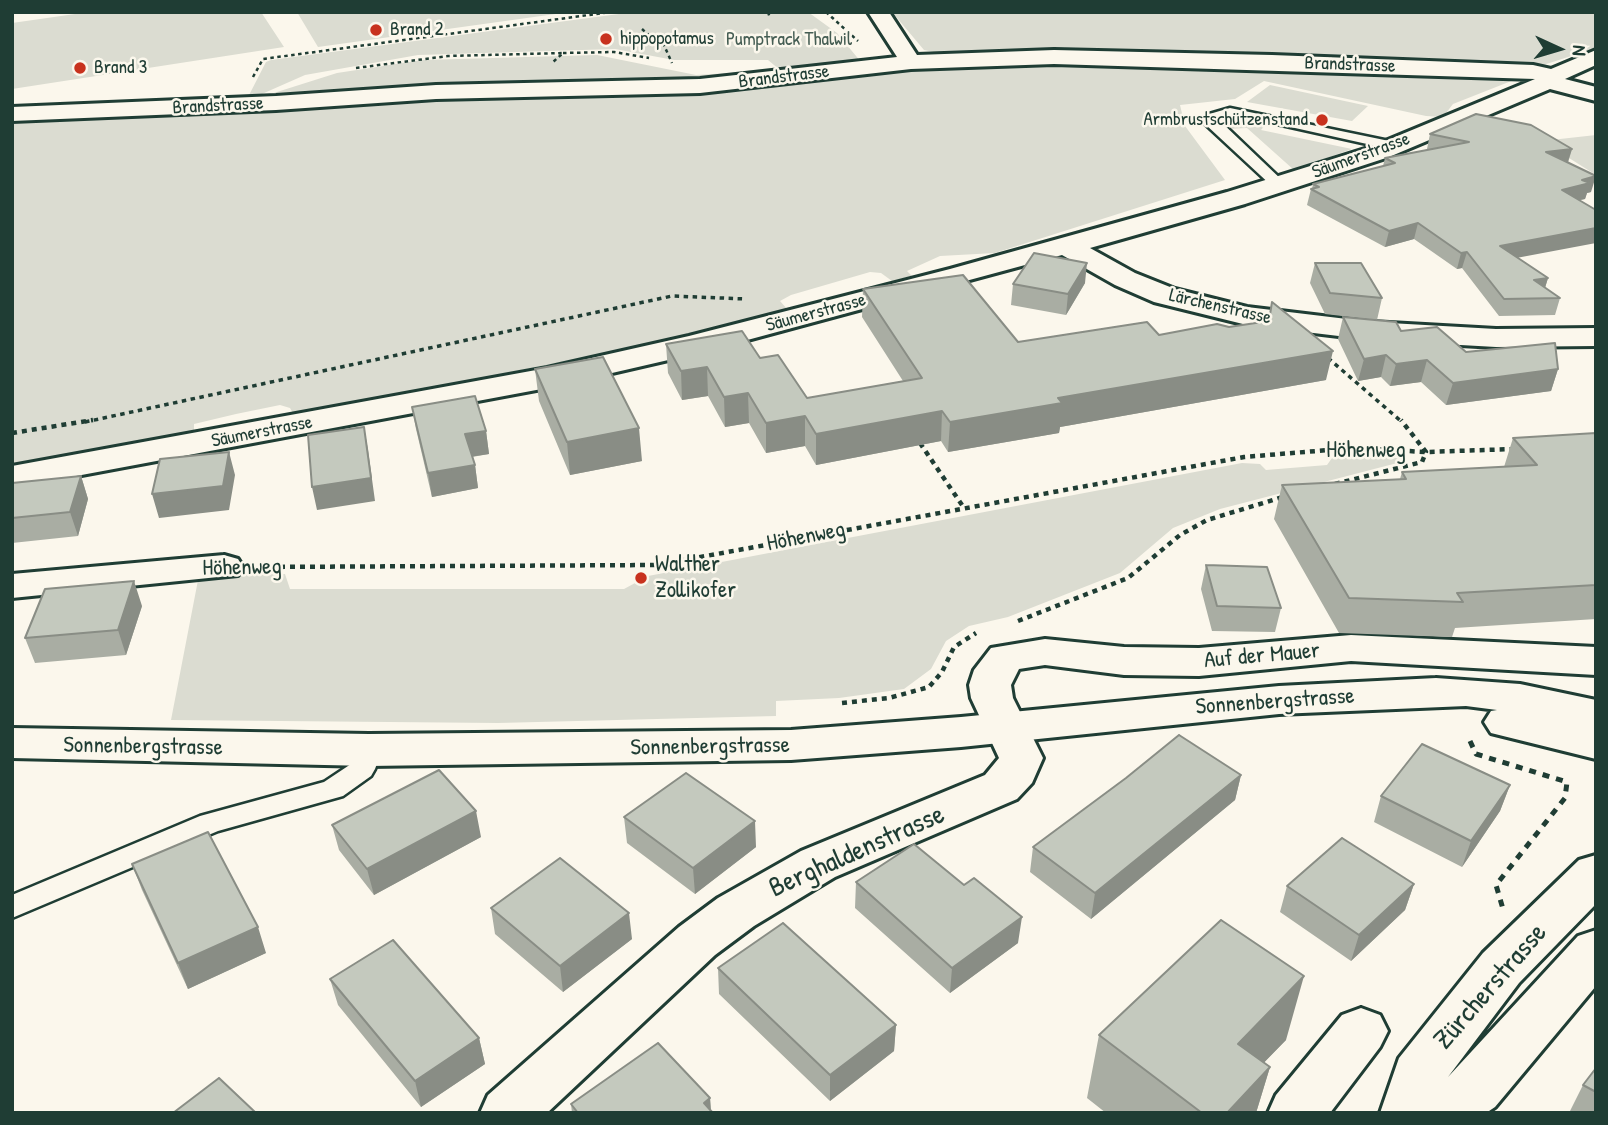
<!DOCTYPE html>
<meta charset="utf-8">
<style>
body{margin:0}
#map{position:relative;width:1608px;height:1125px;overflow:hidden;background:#fbf7ec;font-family:"Patrick Hand",sans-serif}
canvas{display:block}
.frame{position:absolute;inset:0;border:14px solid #1f3d34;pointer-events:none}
.north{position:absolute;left:1524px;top:14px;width:70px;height:70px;-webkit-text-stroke:5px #fbf7ec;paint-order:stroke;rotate:94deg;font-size:19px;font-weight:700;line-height:28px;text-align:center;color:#1f3d34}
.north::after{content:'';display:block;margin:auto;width:24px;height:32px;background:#1f3d34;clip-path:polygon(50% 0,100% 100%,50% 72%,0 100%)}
</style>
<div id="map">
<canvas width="1608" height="1125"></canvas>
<div class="frame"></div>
<div class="north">N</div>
</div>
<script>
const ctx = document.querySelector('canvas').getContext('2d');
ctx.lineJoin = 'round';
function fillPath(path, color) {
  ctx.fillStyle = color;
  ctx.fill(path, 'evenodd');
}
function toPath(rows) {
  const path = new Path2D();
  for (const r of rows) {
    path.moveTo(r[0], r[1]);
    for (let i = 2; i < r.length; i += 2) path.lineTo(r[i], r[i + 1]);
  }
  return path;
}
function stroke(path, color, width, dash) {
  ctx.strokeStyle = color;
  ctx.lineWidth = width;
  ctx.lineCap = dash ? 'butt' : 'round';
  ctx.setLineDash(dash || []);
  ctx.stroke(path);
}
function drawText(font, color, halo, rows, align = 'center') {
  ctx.font = font + ' "Patrick Hand",sans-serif';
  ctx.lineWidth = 5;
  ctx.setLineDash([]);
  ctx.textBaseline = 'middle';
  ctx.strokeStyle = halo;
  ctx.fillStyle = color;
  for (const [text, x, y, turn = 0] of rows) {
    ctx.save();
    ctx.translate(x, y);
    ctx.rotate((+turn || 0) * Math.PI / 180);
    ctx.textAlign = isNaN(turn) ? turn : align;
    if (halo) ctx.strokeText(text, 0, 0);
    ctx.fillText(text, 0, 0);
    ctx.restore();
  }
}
fillPath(toPath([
 [89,12,261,12,284,47,12,89,12,23],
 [297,12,570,12,318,47],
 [634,12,808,12,837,33,861,62,1028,56,1519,78,1453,104,1443,117,1426,116,1264,81,1235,99,1180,105,1185,126,1225,180,995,253,940,256,907,271,912,276,892,281,881,273,870,272,791,295,780,301,788,310,622,350,294,415,290,408,280,405,236,414,194,424,194,433,12,465,12,110,239,104,337,73,423,60,597,55,696,75,780,70,768,60,674,60,615,49,418,55,305,75,246,101,266,62,271,60],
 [892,12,1596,12,1596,48,1534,68,948,55,924,50],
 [1270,85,1368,106,1352,121,1247,102],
 [1233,118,1267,123,1261,130,1352,149,1294,170,1247,128,1227,129,1222,121],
 [1596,135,1596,175,1542,141],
 [1393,457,1405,461,1220,509,1173,528,1120,573,1008,617,969,626,946,641,931,669,904,689,839,698,776,701,776,716,498,723,171,720,199,575,285,574,290,589,624,589,648,576,1242,463,1260,464,1266,470,1327,465,1332,458]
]), '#dbdcd1');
const lane = toPath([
 [1230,108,1394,142,1401,146,1394,150,1250,118,1231,116,1219,120,1284,182,1287,185,1279,190,1274,188,1205,124,1206,115,1230,108],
 [369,741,378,744,382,750,375,769,371,776,343,796,218,831,12,918,12,895,200,816,324,782,351,764,360,744,369,741]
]);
const street = toPath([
 [868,12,889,12,917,55,1054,50,1272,55,1533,65,1551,69,1596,50,1596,65,1565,79,1596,87,1596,101,1550,89,1389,157,1245,204,1090,248,1135,273,1175,289,1247,307,1372,322,1496,329,1596,328,1596,346,1496,347,1372,340,1247,325,1154,302,1115,285,1062,255,703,352,547,388,12,488,12,466,547,368,689,336,950,269,1227,192,1371,147,1535,79,1054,64,911,69,700,93,436,99,276,110,12,121,12,107,276,96,436,85,700,79,897,57,868,12],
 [224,555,238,559,243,567,238,575,12,598,12,574,224,555],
 [1351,635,1596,647,1596,675,1351,661,1199,676,1124,675,1045,665,1019,669,1011,685,1013,698,1043,758,1032,783,1017,799,835,877,754,926,715,955,547,1113,480,1113,488,1095,679,927,718,898,801,851,985,775,999,758,971,698,969,685,974,670,991,648,1045,639,1124,647,1199,648,1351,635],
 [1361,1008,1380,1015,1388,1031,1380,1047,1330,1113,1268,1113,1276,1095,1342,1015,1361,1008]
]);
const secondary = toPath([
 [1436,678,1520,684,1596,700,1596,759,1491,733,1484,722,1491,711,1497,710,1466,706,1279,714,961,747,791,760,369,766,12,758,12,728,369,734,791,730,961,717,1279,686,1436,678],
 [1596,855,1596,904,1519,983,1448,1077,1578,936,1596,930,1596,986,1495,1107,1486,1113,1380,1113,1399,1058,1483,953,1579,860,1596,855]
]);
stroke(lane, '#1f3d34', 5);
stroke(street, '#1f3d34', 6);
stroke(secondary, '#1f3d34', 6);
stroke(toPath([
 [768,12,770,18],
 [826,12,858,41],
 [642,29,651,37],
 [663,43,672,63],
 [563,53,614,52,649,58],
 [356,68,448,56,563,53,552,63],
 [253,77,263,59,611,12]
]), '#1f3d34', 2.5, [3.5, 3.5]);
stroke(toPath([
 [1328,358,1402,422],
 [85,422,672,296,746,299]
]), '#1f3d34', 3.5, [4.5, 4.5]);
stroke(toPath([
 [12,433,93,420],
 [920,443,964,508],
 [1335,484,1422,462,1426,452,1401,420],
 [260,567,657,565,1244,457,1353,448,1426,452,1515,449],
 [1018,621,1128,578,1180,535,1207,520,1283,497],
 [842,703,889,698,929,687,942,672,954,647,976,633]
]), '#1f3d34', 4.5, [5, 5]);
stroke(toPath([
 [1470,741,1476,754,1567,782,1565,798,1496,885,1503,909]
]), '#1f3d34', 5, [7, 7]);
fillPath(lane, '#fbf7ec');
fillPath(street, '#fbf7ec');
fillPath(secondary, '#fbf7ec');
fillPath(toPath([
 [1430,134,1572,149,1568,163,1591,192,1587,193,1585,199,1579,200,1518,258,1548,278,1545,288,1560,298,1555,315,1499,316,1462,268,1457,269,1414,239,1385,247,1307,205,1311,189,1312,189,1313,184,1383,166,1385,158,1430,149,1427,149],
 [1315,263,1382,298,1377,320,1325,314,1310,283],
 [1085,283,1066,315,1011,305,1013,284],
 [863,289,1018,342,1159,335,1326,380,1060,427,1059,433,948,452,941,441,816,465,805,446,766,453,749,423,725,427,708,396,682,400,668,373,666,344,760,358,807,398,903,381,862,317],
 [1343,317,1401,331,1466,352,1558,369,1551,391,1446,405,1421,382,1390,386,1381,377,1358,381,1338,339],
 [535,369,642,461,570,475,539,401],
 [412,407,486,431,489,454,472,457,475,465,478,488,432,497,416,429],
 [1596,433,1596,619,1455,628,1452,637,1339,633,1274,519,1282,485,1400,479,1402,472,1504,467,1513,438],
 [81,476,88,499,78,536,12,543,12,483],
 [1206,565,1281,608,1275,632,1212,631,1201,589],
 [142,606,126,655,35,663,25,638],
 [1241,775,1235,800,1091,919,1030,872,1033,847],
 [1510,785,1500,811,1462,867,1374,822,1381,796],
 [624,817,756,847,695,894,627,843],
 [332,825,481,837,374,895,339,850],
 [132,864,266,953,188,989,142,890],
 [856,882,1018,943,950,993,855,908],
 [1414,884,1405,910,1351,961,1280,912,1287,886],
 [491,908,632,939,563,992,495,934],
 [718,968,896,1025,894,1051,830,1101,719,994],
 [330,979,479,1038,485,1064,421,1107,338,1005],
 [1099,1035,1286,1040,1264,1062,1270,1067,1256,1113,1106,1113,1087,1098],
 [1596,1068,1596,1113,1569,1113,1583,1085],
 [710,1098,711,1111,713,1113,572,1113,571,1104]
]), '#a9ada3');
fillPath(toPath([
 [1572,149,1567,164,1546,152],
 [1596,176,1591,192,1587,193,1585,199,1557,205,1562,190,1582,180],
 [1418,223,1414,239,1385,247,1389,231],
 [1596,228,1596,243,1495,262,1500,246],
 [1467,252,1462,268,1457,269,1461,253],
 [1087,263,1085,283,1066,315,1068,294],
 [1548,278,1543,294,1534,280],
 [1333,351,1326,380,1060,427,1059,433,948,452,950,422,1058,398],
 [1386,355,1381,377,1358,381,1364,359],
 [1427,360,1421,382,1390,386,1396,364],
 [707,367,708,396,682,400,681,371],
 [1558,369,1551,391,1446,405,1453,383],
 [748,393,749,423,725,427,724,397],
 [942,411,941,441,816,465,816,434],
 [805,416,805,446,766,453,766,423],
 [364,427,368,450,375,501,317,510,312,487],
 [639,428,642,461,570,475,567,442],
 [486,431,489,454,469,457,465,434],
 [229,452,235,475,229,510,159,518,152,494],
 [475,465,478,488,432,497,428,473],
 [81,476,88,499,78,536,70,512],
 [134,581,142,606,126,655,118,630],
 [1241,775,1235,800,1091,919,1095,893],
 [1510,785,1500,811,1462,867,1471,841],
 [476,811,481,837,374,895,367,869],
 [755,821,756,847,695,894,693,868],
 [1414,884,1405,910,1351,961,1359,935],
 [629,913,632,939,563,992,560,966],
 [1022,917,1018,943,950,993,952,968],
 [258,927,266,953,188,989,178,963],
 [1304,976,1286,1040,1221,1107,1238,1044],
 [896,1025,894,1051,830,1101,830,1075],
 [479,1038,485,1064,421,1107,415,1081],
 [1270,1067,1256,1113,1227,1113],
 [710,1098,711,1113,704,1103]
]), '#898d85');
const building = toPath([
 [1476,114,1531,125,1572,149,1546,152,1596,176,1582,180,1590,183,1562,190,1596,210,1596,228,1500,246,1548,278,1534,280,1560,298,1504,299,1467,252,1461,253,1418,223,1389,231,1311,189,1319,187,1313,184,1395,163,1385,158,1469,142,1430,134,1476,114],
 [1034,253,1087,263,1068,294,1013,284,1034,253],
 [1315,263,1361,263,1382,298,1330,293,1315,263],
 [963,275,1018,342,1147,322,1159,335,1217,324,1229,327,1269,321,1272,302,1333,351,1058,398,1062,403,950,422,942,411,816,434,805,416,766,423,748,393,724,397,707,367,681,371,666,344,742,331,760,358,778,355,807,398,922,378,863,289,963,275],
 [1343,317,1396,322,1401,331,1437,327,1466,352,1555,343,1558,369,1453,383,1427,360,1396,364,1386,355,1364,359,1343,317],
 [603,357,639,428,567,442,535,369,603,357],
 [475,396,486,431,465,434,475,465,428,473,412,407,475,396],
 [364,427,371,478,312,487,308,435,364,427],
 [1596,433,1596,585,1457,593,1463,602,1349,598,1282,485,1406,479,1402,472,1537,465,1513,438,1596,433],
 [229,452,223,486,152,494,160,459,229,452],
 [81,476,70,512,12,518,12,483,81,476],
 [1206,565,1267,567,1281,608,1217,606,1206,565],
 [134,581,118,630,25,638,45,589,134,581],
 [1179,735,1241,775,1095,893,1033,847,1126,778,1179,735],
 [1422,744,1510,785,1471,841,1381,796,1422,744],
 [439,770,476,811,367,869,332,825,439,770],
 [686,773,755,821,693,868,624,817,686,773],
 [208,832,258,927,178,963,132,864,208,832],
 [1342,838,1414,884,1359,935,1287,886,1342,838],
 [914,844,964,885,974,878,1022,917,952,968,856,882,914,844],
 [560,858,629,913,560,966,491,908,560,858],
 [1221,920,1304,976,1238,1044,1270,1067,1227,1113,1202,1113,1099,1035,1221,920],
 [783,923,896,1025,830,1075,718,968,783,923],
 [393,940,479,1038,415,1081,330,979,393,940],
 [658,1043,710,1098,704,1103,713,1113,578,1113,571,1104,658,1043],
 [1596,1068,1596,1092,1583,1085,1596,1068],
 [219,1078,256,1113,173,1113,219,1078]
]);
fillPath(building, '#c4c9be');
stroke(building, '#898d85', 2);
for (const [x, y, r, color] of [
 [376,30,7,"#c8321e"],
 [606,39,7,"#c8321e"],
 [80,68,7,"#c8321e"],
 [1322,120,7,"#c8321e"],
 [641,578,7,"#c8321e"]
]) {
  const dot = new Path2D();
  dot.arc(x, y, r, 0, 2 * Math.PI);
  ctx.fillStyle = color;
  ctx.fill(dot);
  stroke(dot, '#fbf7ec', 2.5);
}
drawText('19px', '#1f3d34', '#fbf7ec', [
 ["Brand 2",390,30],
 ["hippopotamus",620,39],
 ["Brand 3",94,68],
 ["Armbrustschützenstand",1308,120,"right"]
], 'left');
drawText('19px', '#455d53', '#fbf7ec', [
 ["Pumptrack Thalwil",789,40]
]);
drawText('19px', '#1f3d34', '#fbf7ec', [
 ["Brandstrasse",1350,65,2],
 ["Brandstrasse",784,77,-7],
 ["Brandstrasse",218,106,-3],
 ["Säumerstrasse",1361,156,-20],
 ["Lärchenstrasse",1220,307,13],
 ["Säumerstrasse",816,313,-15],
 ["Säumerstrasse",262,432,-11]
]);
drawText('23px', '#1f3d34', '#fbf7ec', [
 ["Höhenweg",1366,451],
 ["Höhenweg",806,537,-11],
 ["Höhenweg",242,568,-1],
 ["Auf der Mauer",1262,656,-5],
 ["Sonnenbergstrasse",1275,702,-4],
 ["Sonnenbergstrasse",143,747,1],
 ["Sonnenbergstrasse",710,747,-1]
]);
drawText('23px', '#1f3d34', '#fbf7ec', [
 ["Walther",655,565],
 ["Zollikofer",655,591]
], 'left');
drawText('28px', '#1f3d34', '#fbf7ec', [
 ["Berghaldenstrasse",857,852,-24],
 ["Zürcherstrasse",1491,987,-49]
]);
</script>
